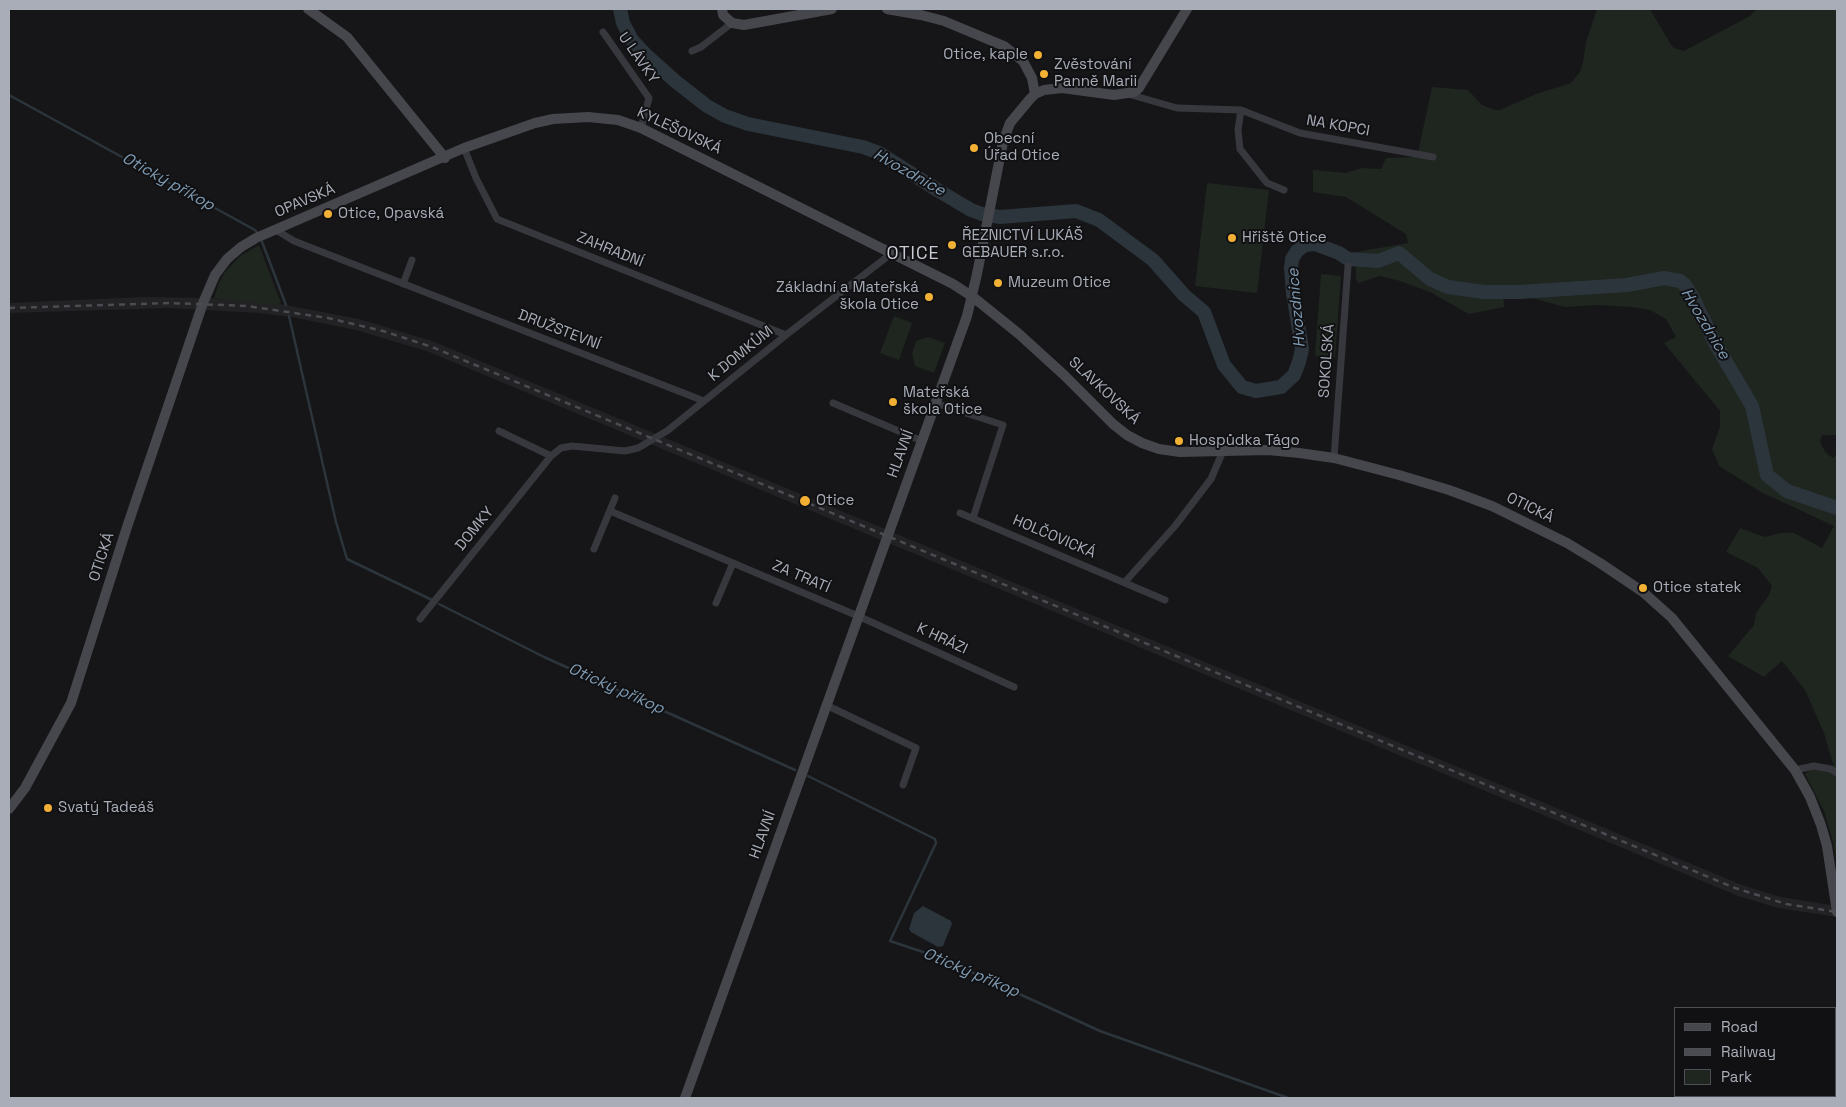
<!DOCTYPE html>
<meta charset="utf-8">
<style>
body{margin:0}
#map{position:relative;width:1846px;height:1107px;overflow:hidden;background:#161618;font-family:"Space Grotesk",sans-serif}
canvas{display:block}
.frame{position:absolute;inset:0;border:10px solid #a8adb8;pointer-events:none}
.legend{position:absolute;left:1674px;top:1007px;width:162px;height:90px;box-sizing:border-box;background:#111113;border:1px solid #4d4f55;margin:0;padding:6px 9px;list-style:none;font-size:15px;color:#a8adb8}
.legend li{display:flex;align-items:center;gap:10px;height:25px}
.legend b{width:25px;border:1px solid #4d4f55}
</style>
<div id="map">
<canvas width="1846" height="1107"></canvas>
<div class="frame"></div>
<ul class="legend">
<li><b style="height:6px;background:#45474d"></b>Road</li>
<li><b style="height:6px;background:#4a4c52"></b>Railway</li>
<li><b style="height:14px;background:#1e261f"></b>Park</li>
</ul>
</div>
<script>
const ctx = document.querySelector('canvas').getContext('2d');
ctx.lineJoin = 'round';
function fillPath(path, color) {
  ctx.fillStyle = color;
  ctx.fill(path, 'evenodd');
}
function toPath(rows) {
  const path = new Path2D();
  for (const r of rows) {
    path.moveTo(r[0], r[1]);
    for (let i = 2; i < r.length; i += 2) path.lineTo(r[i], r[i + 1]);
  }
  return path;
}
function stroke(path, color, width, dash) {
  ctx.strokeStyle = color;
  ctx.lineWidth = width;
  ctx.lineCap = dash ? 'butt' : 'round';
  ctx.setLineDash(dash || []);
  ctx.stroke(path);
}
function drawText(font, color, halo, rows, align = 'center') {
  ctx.font = font + ' "Space Grotesk",sans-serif';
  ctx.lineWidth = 4;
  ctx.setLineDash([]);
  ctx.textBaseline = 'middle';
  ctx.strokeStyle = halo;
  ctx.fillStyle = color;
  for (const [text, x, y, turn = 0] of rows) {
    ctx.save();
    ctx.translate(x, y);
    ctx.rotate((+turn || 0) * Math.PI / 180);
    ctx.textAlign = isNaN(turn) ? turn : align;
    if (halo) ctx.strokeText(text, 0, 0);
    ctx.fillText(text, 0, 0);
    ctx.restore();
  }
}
fillPath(toPath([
 [143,297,214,298,280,304,359,319,432,341,1742,885,1781,897,1837,906,1837,917,1778,908,1738,896,429,352,356,330,292,317,258,313,170,308,9,313,9,303]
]), '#222225');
fillPath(toPath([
 [1597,9,1650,9,1671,45,1674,48,1684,51,1750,16,1757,9,1837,9,1837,435,1822,435,1820,442,1826,453,1833,458,1837,453,1837,769,1834,767,1824,733,1805,690,1782,661,1764,677,1728,656,1754,625,1756,613,1769,595,1772,586,1758,568,1726,552,1740,528,1765,537,1780,533,1794,533,1822,548,1834,526,1761,492,1719,466,1712,449,1720,427,1720,411,1664,343,1676,337,1666,319,1650,310,1633,307,1599,305,1564,307,1515,293,1503,292,1504,307,1469,314,1430,292,1400,281,1380,276,1358,283,1356,278,1356,252,1408,243,1406,234,1346,197,1313,192,1313,170,1346,173,1361,168,1381,169,1386,158,1417,157,1432,87,1468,90,1482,105,1495,110,1500,110,1536,94,1571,83,1580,72,1583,62,1586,42],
 [1207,183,1269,190,1257,293,1195,286],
 [259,245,281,303,275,305,214,298,219,283,225,272,240,256],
 [1321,274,1341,276,1335,357,1315,356],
 [894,316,912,323,899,360,880,353],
 [928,337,945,343,934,373,915,366,912,353,916,341],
 [1812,769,1823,769,1837,775,1837,865,1833,842,1824,811,1805,774]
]), '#1e261f');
fillPath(toPath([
 [923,906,951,921,952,924,943,946,938,947,911,932,909,929,914,913]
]), '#2c353c');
stroke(toPath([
 [9,95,255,230,258,234],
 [261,239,286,305],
 [289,316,336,522,347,559,432,600],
 [439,604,544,657,795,770],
 [808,776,935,839,936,843,890,941,941,958,1100,1031,1288,1098]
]), '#2c353c', 2.5);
stroke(toPath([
 [620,9,623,23,632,40,645,54,675,81,707,106,725,116,748,124,863,147,879,153,939,191,971,210,982,214,1000,217,1076,211,1099,220,1153,260,1184,295,1204,312,1224,365,1242,387,1256,391,1281,387,1294,375,1299,362,1302,349,1293,293,1291,268,1292,259,1297,251,1305,245,1315,244,1339,253,1348,259,1378,261,1399,253,1430,279,1448,287,1484,292,1520,292,1627,285,1664,278,1680,281,1685,285,1692,296,1715,343,1752,406,1767,475,1787,491,1837,508]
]), '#2c353c', 14);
stroke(toPath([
 [603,32,649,98,641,128],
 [692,51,701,47,732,23],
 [1128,94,1177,108,1241,110,1300,133,1433,157],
 [1241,110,1238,130,1240,149,1267,183,1284,190],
 [464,148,476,178,497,219,786,335],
 [276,230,294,241,704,401],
 [403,284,412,260],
 [833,403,922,441],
 [935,403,1003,425,973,518],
 [499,431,551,456],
 [1334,458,1348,266],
 [610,511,858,616,1014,687],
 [960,513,1165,600],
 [594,549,615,498],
 [1125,582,1175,526,1211,479,1223,451],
 [716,603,733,563],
 [420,619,551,456,561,448,572,446,625,451,638,448,667,431,786,335,892,253],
 [826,705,916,748,903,785],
 [1795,770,1814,766,1831,769,1837,773]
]), '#37383d', 7);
stroke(toPath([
 [308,9,347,37,445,158],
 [722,9,723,15,732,23,744,25,832,9],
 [887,9,921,15,944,21,1004,46,1023,61,1032,78,1035,94],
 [9,809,25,788,71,703,127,527,203,303,215,275,227,259,241,247,256,238,464,148,535,123,553,119,588,117,618,120,641,128,953,284,973,297,1019,334,1064,375,1113,424,1127,435,1142,443,1159,449,1180,452,1268,450,1299,453,1334,458,1399,475,1449,490,1492,506,1567,543,1600,563,1643,592,1672,618,1795,770,1810,797,1821,825,1827,846,1837,912],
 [685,1098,967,316,977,274,1003,142,1010,123,1030,99,1035,94,1044,90,1062,88,1114,95,1134,92,1139,88,1187,9]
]), '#45474d', 10);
stroke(toPath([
 [9,308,170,303,247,306,328,318,383,331,432,347,1735,888,1786,904,1837,912]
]), '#4a4c52', 2.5, [6, 5]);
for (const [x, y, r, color] of [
 [1038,55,5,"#f2b134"],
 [1044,74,5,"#f2b134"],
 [974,148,5,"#f2b134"],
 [328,214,5,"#f2b134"],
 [1232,238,5,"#f2b134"],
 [952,245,5,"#f2b134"],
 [998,283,5,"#f2b134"],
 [929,297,5,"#f2b134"],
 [893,402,5,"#f2b134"],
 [1179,441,5,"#f2b134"],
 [805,501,6,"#f2b134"],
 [1643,588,5,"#f2b134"],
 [48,808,5,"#f2b134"]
]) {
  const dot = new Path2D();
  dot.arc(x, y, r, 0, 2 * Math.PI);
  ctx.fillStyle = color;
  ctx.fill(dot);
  stroke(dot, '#111113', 2);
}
drawText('15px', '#a8adb8', '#111113', [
 ["Otice, kaple",1028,55,"right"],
 ["Zvěstování",1054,65],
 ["Panně Marii",1054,82],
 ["Obecní",984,139],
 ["Úřad Otice",984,156],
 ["Otice, Opavská",338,214],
 ["ŘEZNICTVÍ LUKÁŠ",962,236],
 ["GEBAUER s.r.o.",962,253],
 ["Hřiště Otice",1242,238],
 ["Muzeum Otice",1008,283],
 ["Základní a Mateřská",919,288,"right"],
 ["škola Otice",919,305,"right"],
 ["Mateřská",903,393],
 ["škola Otice",903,410],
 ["Hospůdka Tágo",1189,441],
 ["Otice",816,501],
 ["Otice statek",1653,588],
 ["Svatý Tadeáš",58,808]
], 'left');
drawText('15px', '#a8adb8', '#111113', [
 ["U LÁVKY",638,58,55],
 ["NA KOPCI",1338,126,10],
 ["KYLEŠOVSKÁ",679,131,25],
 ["OPAVSKÁ",305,201,-23],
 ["ZAHRADNÍ",610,250,22],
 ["DRUŽSTEVNÍ",559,330,21],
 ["K DOMKŮM",741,354,-39],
 ["SOKOLSKÁ",1327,361,-86],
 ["SLAVKOVSKÁ",1104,391,43],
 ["HLAVNÍ",901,454,-70],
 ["OTICKÁ",1530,508,26],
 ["DOMKY",475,529,-51],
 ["HOLČOVICKÁ",1054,537,23],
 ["OTICKÁ",102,557,-72],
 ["ZA TRATÍ",801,577,23],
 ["K HRÁZI",942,639,25],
 ["HLAVNÍ",763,835,-70]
]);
drawText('italic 16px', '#7f9bb3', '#111113', [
 ["Hvozdnice",909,173,29],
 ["Otický příkop",168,182,29],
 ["Hvozdnice",1297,308,-95],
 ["Hvozdnice",1705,324,59],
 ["Otický příkop",616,689,24],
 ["Otický příkop",971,973,23]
]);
ctx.letterSpacing = '1px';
drawText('18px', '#c9ccd4', '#111113', [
 ["OTICE",913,254]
]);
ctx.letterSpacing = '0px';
</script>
